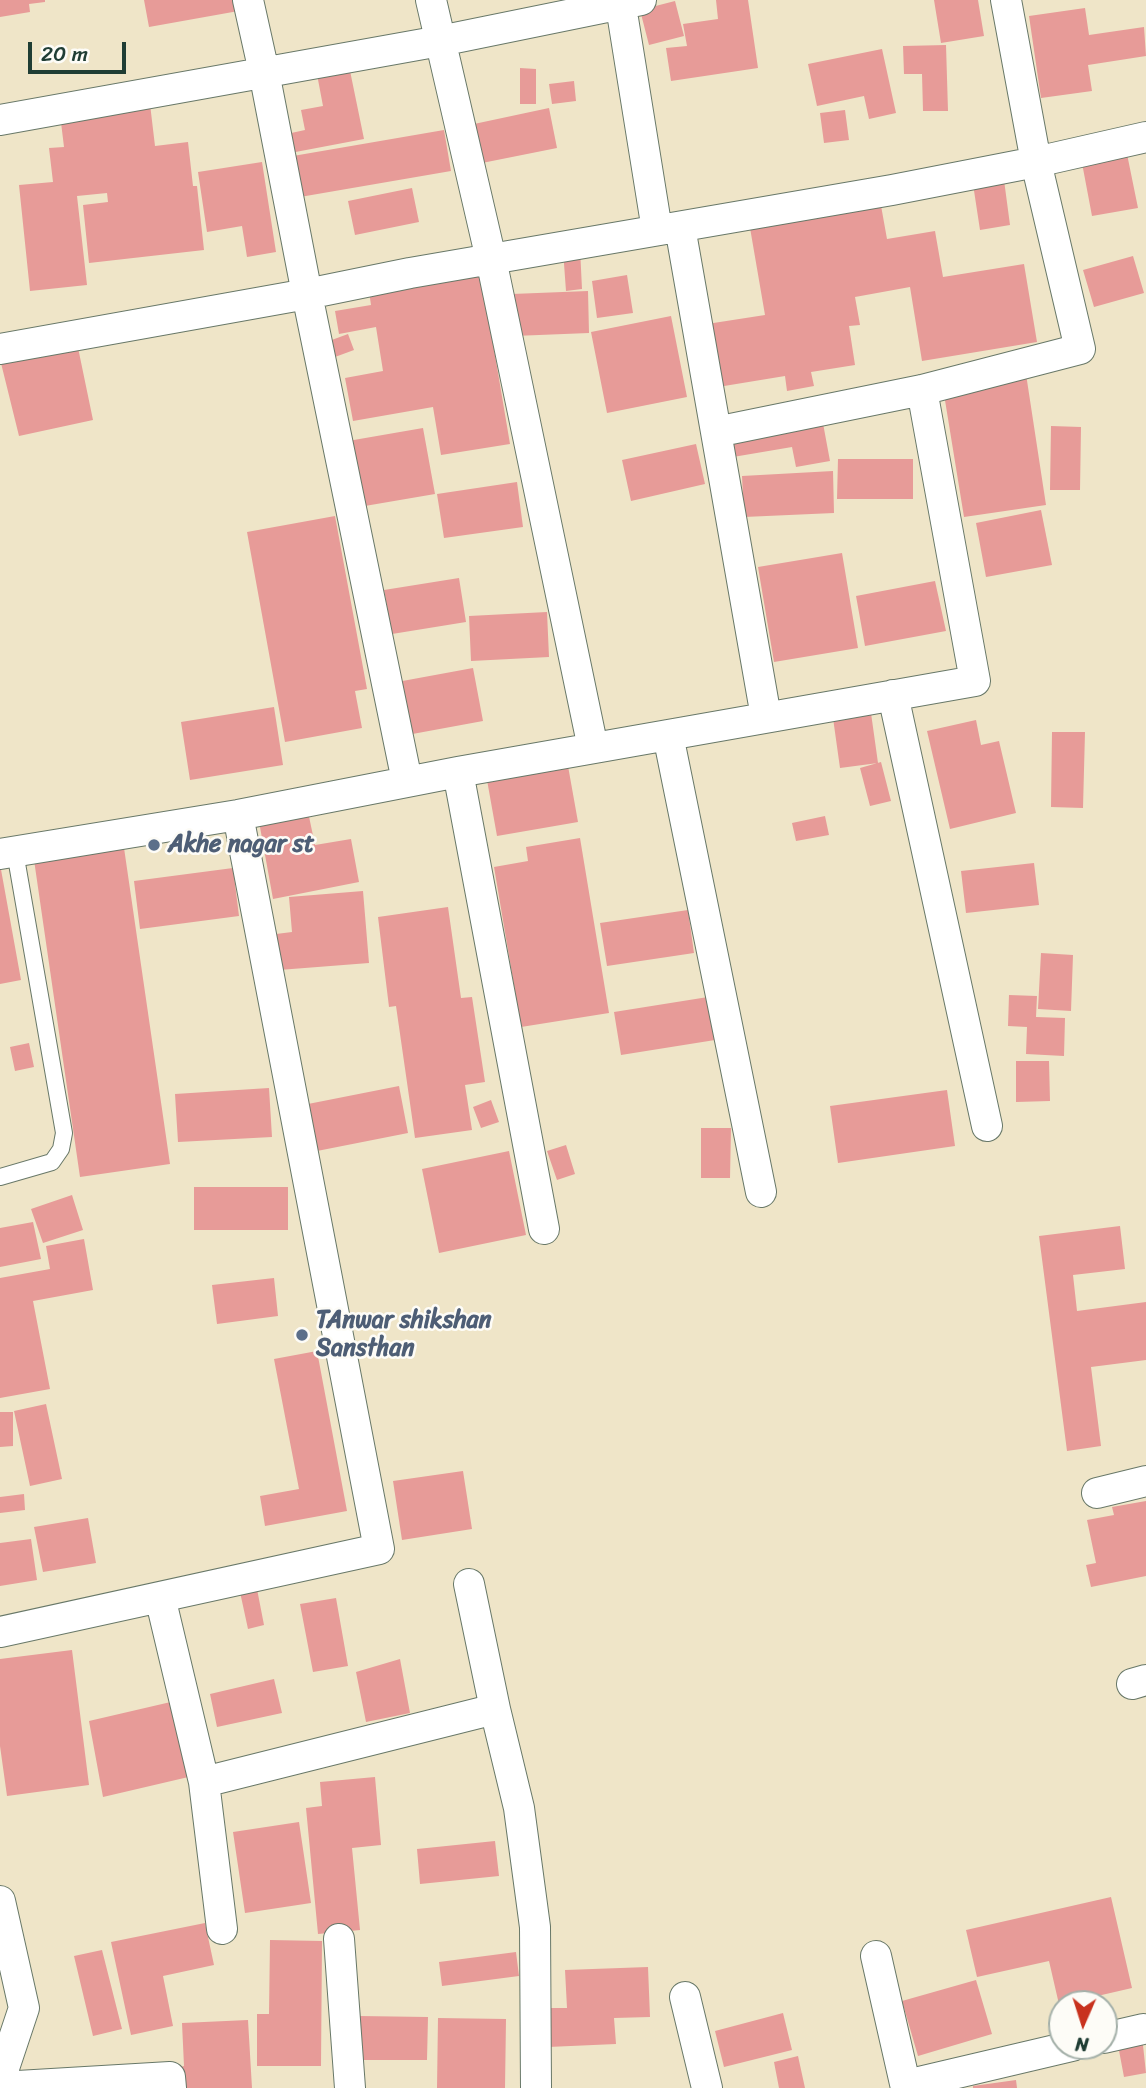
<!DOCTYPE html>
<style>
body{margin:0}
#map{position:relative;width:1146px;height:2088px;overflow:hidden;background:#efe5c8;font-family:Sriracha,sans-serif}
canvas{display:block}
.north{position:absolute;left:1048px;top:1990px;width:70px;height:70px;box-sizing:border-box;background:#fdfcf7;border:2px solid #a4b0a9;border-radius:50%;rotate:183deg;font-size:19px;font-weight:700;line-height:28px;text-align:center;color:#1f3d34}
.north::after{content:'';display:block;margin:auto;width:24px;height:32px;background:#c8321e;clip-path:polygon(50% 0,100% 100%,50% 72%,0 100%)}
.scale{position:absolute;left:28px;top:42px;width:98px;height:32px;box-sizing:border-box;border:4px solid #1f3d34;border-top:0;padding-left:9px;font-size:21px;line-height:24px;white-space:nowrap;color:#1f3d34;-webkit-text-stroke:5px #fdfcf7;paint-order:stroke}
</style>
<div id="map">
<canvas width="1146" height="2088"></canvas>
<div class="north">N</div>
<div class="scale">20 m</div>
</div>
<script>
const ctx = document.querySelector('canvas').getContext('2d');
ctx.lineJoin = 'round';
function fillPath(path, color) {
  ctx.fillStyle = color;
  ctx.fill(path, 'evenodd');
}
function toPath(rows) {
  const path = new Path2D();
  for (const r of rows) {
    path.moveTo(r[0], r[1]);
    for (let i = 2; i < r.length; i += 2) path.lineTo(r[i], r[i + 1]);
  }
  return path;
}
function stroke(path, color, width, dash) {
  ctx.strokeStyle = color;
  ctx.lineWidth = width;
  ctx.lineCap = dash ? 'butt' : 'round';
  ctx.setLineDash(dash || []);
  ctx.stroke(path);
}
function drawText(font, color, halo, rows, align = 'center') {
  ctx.font = font + ' Sriracha,sans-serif';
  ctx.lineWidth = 5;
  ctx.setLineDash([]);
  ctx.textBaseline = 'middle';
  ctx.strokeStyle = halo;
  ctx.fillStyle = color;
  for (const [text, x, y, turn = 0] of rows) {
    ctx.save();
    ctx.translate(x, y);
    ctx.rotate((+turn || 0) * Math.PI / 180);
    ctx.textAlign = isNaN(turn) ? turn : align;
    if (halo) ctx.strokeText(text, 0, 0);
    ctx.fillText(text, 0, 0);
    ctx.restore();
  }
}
fillPath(toPath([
 [0,0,45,0,45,2,29,4,30,12,0,17],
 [144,0,243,0,244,10,149,27],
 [716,0,748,0,758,68,671,81,666,48,687,46,683,24,718,19],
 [934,0,978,0,984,36,941,43],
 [675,1,684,36,649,45,640,10],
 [1085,8,1089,35,1144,27,1146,56,1088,65,1092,91,1041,98,1029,16],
 [946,45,948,111,923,111,922,74,904,74,903,46],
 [882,49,896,113,869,119,864,96,817,106,808,64],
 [348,61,364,139,285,154,282,135,305,130,301,110,323,106,316,69],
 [520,68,536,69,536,104,520,104],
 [574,81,576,101,552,104,549,84],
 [150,104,155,146,188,142,193,186,197,186,204,250,89,263,83,205,108,202,107,193,77,196,87,285,30,291,19,185,53,182,49,148,64,147,60,114],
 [549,108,557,148,482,163,474,124],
 [845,110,849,140,824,143,820,113],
 [444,130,451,171,300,197,293,156],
 [1127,154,1138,208,1092,216,1082,163],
 [262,162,276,252,247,257,242,226,207,232,198,172],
 [1004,180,1010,225,980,230,973,184],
 [412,188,419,222,355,235,348,201],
 [880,200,887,239,935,231,943,277,1024,264,1037,342,922,361,910,287,855,297,860,325,849,326,855,365,811,372,814,386,787,391,785,376,718,387,707,324,765,315,749,222],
 [580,248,582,289,566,291,563,250],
 [1133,256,1144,293,1094,307,1083,270],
 [480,266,510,444,441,455,433,407,353,421,345,378,383,371,376,327,339,334,335,311,371,305,368,284],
 [627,275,633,313,597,318,592,281],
 [588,291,589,333,514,336,512,294],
 [671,316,687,397,607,413,591,332],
 [348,334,354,350,335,357,329,341],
 [76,338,93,420,19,436,0,359],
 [1026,374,1046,505,964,517,943,388],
 [822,418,830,461,796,467,792,447,733,457,727,434],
 [1051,426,1081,427,1080,490,1050,490],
 [423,428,435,494,359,507,348,441],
 [696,444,705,484,631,501,622,460],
 [838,459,913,459,913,499,837,499],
 [833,471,834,513,744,517,742,476],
 [517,482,523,527,444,538,437,494],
 [1041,510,1052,565,986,577,976,523],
 [335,516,367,689,355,691,362,728,285,742,247,532],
 [842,553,858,648,774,662,758,567],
 [459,578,466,622,392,634,384,590],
 [935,581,946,631,865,646,856,596],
 [547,612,549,657,471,661,469,616],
 [473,668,483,721,407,735,397,682],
 [274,707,283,765,190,780,181,722],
 [871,713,878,763,840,768,833,718],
 [976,720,981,745,999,741,1016,813,950,829,927,731],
 [1052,732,1085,732,1083,808,1051,807],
 [881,762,891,801,870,806,860,768],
 [568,766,578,822,497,836,487,780],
 [307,807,315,845,351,839,359,882,273,899,258,816],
 [825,816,829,835,796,841,792,823],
 [580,838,609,1013,521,1027,494,867,528,861,526,847],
 [123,841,170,1164,80,1177,33,853],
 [1034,863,1039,905,966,913,961,871],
 [0,864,21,980,0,984],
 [233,868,239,916,140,929,134,881],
 [363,891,369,963,279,970,276,934,292,932,289,897],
 [448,907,461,998,472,997,485,1082,465,1085,472,1130,415,1138,396,1006,389,1007,378,917],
 [688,910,694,953,607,966,600,923],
 [1041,953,1073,955,1071,1011,1038,1009],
 [1009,995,1037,996,1036,1017,1065,1018,1064,1056,1026,1054,1027,1027,1008,1026],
 [708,997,715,1040,621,1055,614,1012],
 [29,1043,34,1067,15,1071,10,1047],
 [1016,1061,1049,1061,1050,1101,1016,1102],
 [399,1086,408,1133,317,1151,308,1104],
 [269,1088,272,1137,178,1142,175,1094],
 [947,1090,955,1146,838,1163,830,1106],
 [491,1100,499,1122,481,1128,473,1107],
 [701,1128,731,1128,730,1178,701,1178],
 [566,1145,575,1174,557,1180,547,1151],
 [509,1151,526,1235,439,1253,422,1169],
 [194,1187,288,1187,288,1230,194,1230],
 [72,1195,83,1230,43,1243,31,1209],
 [33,1222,41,1259,0,1267,0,1228],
 [1120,1226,1125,1269,1073,1275,1077,1311,1146,1302,1146,1360,1091,1367,1101,1446,1067,1451,1039,1236],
 [84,1239,93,1290,33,1301,50,1389,0,1398,0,1278,50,1269,46,1246],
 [274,1278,278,1316,217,1324,212,1285],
 [317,1351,347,1511,265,1526,260,1496,299,1489,274,1359],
 [46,1404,62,1479,30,1486,14,1411],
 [0,1412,13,1412,13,1446,0,1447],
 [463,1471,472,1529,402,1540,393,1481],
 [24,1494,25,1510,0,1513,0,1497],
 [1146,1501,1146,1576,1091,1587,1086,1565,1096,1563,1087,1520,1114,1515,1112,1507],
 [88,1518,96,1563,43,1572,34,1527],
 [31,1539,37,1580,0,1586,0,1543],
 [257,1589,264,1625,248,1629,240,1592],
 [336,1598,348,1666,313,1672,300,1604],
 [72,1650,89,1785,7,1796,0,1746,0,1659],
 [400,1659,410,1713,366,1722,356,1672],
 [274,1679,282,1713,217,1727,210,1694],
 [175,1701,197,1775,103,1797,89,1721],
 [375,1777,381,1845,352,1848,360,1930,318,1934,306,1808,322,1806,320,1782],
 [299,1822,311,1903,245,1913,233,1832],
 [495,1841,499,1876,420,1884,417,1849],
 [1111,1897,1132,1988,1080,2000,1081,2004,1062,2004,1061,2013,1049,1961,977,1977,966,1930],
 [205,1923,214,1965,163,1976,173,2026,131,2035,111,1942],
 [270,1940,322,1941,321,2066,257,2066,257,2014,269,2014],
 [102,1950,122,2029,93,2036,74,1956],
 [516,1952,519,1976,442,1986,439,1962],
 [648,1967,650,2017,614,2018,616,2044,548,2047,546,2008,567,2008,565,1970],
 [976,1980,992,2034,918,2056,902,2001],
 [783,2013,792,2050,724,2067,715,2031],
 [359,2016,428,2017,427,2060,359,2060],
 [438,2018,506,2019,505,2088,437,2088],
 [248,2020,252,2088,182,2088,181,2067,184,2066,182,2023],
 [1142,2036,1146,2073,1124,2077,1117,2040],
 [798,2056,805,2088,779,2088,774,2062],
 [1016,2080,1017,2088,973,2088,973,2086]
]), '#e79b98');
const lane = toPath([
 [0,1177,52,1162,61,1149,64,1133,15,852]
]);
const street = toPath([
 [248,0,264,72,307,294,407,781],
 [431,0,491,259,593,748],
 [620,0,657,230],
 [0,120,440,41,641,0],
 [680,227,716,432,922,390,1080,349,1036,162,1006,0],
 [0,349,307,294,410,273,892,190,1036,162,1146,137],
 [716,432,766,717],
 [893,695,987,1126],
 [668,735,761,1192],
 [458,772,544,1229],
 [0,854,238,815,458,772,975,681,922,390],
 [1097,1493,1146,1481],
 [469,1584,495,1709,519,1808,535,1927,536,2088],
 [160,1597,204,1782,222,1929],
 [0,1632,379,1549,238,815],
 [1132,1684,1146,1680],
 [204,1782,495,1709],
 [0,1901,24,2008,0,2080],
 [339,1939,350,2088],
 [876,1956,906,2088],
 [685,1997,707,2088],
 [1104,2038,1143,2029],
 [906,2085,1072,2046],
 [0,2087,170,2077,171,2088]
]);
stroke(lane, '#687868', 18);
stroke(street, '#687868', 32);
stroke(lane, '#fff', 16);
stroke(street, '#fff', 30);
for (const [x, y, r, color] of [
 [154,845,7,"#5c6f8a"],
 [302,1335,7,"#5c6f8a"]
]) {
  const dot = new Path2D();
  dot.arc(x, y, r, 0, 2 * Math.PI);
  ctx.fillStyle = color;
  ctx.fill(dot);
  stroke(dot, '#fdfcf7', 2.5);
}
drawText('bold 24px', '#4e5e75', '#fdfcf7', [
 ["Akhe nagar st",168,845],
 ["TAnwar shikshan",316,1321],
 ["Sansthan",316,1349]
], 'left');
</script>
